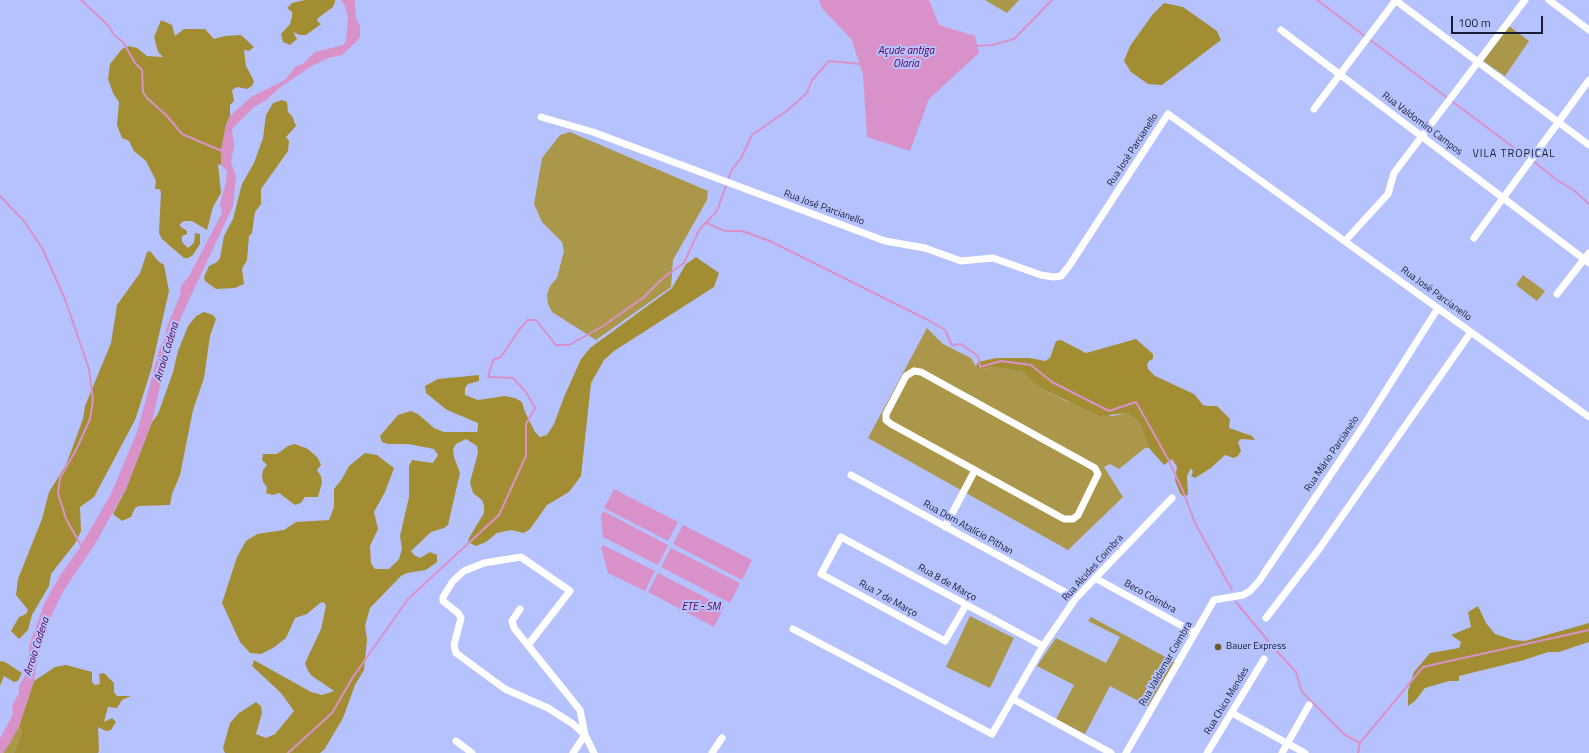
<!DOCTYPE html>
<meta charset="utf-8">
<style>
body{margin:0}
#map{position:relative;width:1589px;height:753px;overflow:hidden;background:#b6c2fd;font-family:"Titillium Web",sans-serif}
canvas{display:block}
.scale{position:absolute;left:1451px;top:16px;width:92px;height:18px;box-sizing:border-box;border:2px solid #181c32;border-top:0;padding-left:5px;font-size:12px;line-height:14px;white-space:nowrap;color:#181c32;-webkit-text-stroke:3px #b6c2fd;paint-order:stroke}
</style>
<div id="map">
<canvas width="1589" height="753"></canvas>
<div class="scale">100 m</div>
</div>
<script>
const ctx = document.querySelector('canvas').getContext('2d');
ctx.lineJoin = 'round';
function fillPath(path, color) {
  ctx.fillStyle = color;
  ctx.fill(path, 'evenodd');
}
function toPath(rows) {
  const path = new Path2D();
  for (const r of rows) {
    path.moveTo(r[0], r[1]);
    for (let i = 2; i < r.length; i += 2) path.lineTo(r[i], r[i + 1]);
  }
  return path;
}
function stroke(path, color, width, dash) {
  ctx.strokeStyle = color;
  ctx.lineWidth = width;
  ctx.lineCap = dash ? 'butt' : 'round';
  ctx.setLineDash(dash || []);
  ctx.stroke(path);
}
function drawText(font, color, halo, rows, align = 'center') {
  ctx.font = font + ' "Titillium Web",sans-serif';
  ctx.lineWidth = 4;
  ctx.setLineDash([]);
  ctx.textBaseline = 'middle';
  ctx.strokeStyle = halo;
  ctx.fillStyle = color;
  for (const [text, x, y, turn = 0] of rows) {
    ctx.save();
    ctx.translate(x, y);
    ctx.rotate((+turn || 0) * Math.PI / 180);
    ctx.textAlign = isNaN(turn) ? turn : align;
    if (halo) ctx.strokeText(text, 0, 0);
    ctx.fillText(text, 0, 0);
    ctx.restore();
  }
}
fillPath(toPath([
 [985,0,1019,0,1007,13],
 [1509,26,1529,41,1505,76,1483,61],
 [570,132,708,191,707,200,673,260,671,287,596,340,552,312,548,304,547,295,550,286,557,278,564,251,562,242,542,222,534,204,542,158,560,135],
 [1523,275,1545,291,1537,301,1516,285],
 [927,328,943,344,971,358,978,370,992,367,1022,372,1040,388,1066,401,1112,416,1126,413,1134,418,1140,424,1149,448,1145,448,1119,469,1110,464,1104,467,1123,497,1068,550,868,438],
 [970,616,1014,638,990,688,946,667],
 [1091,617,1175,662,1148,706,1110,686,1085,734,1056,719,1074,685,1037,666,1056,638,1106,663,1120,637,1088,621],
 [19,726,22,731,14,753,3,753]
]), '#ab974a');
fillPath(toPath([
 [305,0,335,0,335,2,333,7,318,18,317,21,321,24,306,35,300,35,293,32,297,39,290,45,283,42,281,34,290,24,292,17,292,12,287,8,292,3],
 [1164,3,1183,7,1217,31,1221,40,1162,85,1148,84,1131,72,1124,61,1130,46,1153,14],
 [161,20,172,25,175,36,184,29,205,29,214,39,225,36,241,35,254,47,249,51,244,50,246,66,254,81,252,86,247,89,237,87,232,90,234,101,230,105,230,116,226,125,221,151,221,165,218,164,221,193,213,207,207,230,192,221,184,221,180,224,180,226,187,231,187,234,182,236,182,242,188,248,194,243,195,233,200,234,200,244,193,255,188,258,184,258,162,239,159,233,161,192,159,189,155,189,156,181,146,161,134,151,129,141,122,138,117,125,119,102,113,93,108,79,110,64,122,49,129,46,137,48,147,56,163,57,158,52,154,37],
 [282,100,287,102,288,112,292,116,296,126,286,137,289,141,288,151,261,189,261,204,255,212,252,233,249,236,247,260,242,269,244,284,235,288,216,289,205,281,204,277,209,266,217,262,220,258,224,236,233,219,242,184,254,163,263,138,266,115,273,103],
 [150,251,158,261,164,265,169,291,151,370,139,408,135,420,94,497,80,507,81,531,76,542,51,574,49,586,32,615,28,630,19,639,11,631,19,617,26,614,28,610,16,595,18,579,42,519,49,492,66,465,83,419,85,406,111,343,117,305,140,273,147,252],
 [696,257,719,273,714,287,614,351,604,360,591,383,581,476,569,492,547,505,530,529,524,533,511,530,497,533,486,542,476,546,468,542,469,538,484,513,484,506,482,500,473,493,470,482,478,453,477,446,466,439,456,444,453,449,454,457,460,473,448,525,444,528,431,532,411,551,414,555,420,558,430,552,437,555,437,562,426,570,407,573,401,576,370,608,365,626,367,640,364,670,355,685,343,718,324,750,320,753,225,753,223,748,230,723,239,713,256,702,261,706,262,713,256,734,266,738,275,734,294,711,281,693,252,666,254,660,311,692,322,695,334,691,312,676,308,671,305,663,321,629,326,606,324,602,320,603,307,614,295,618,286,638,273,648,261,654,250,653,240,642,222,603,237,557,246,541,257,534,284,530,296,522,329,520,334,507,334,489,342,479,349,466,365,453,377,455,394,468,385,492,374,512,378,529,370,546,371,563,375,569,389,569,399,559,402,549,400,536,409,497,409,466,412,460,433,463,438,455,434,449,408,444,388,444,382,442,380,436,398,415,411,411,418,414,434,428,444,432,477,432,478,427,478,423,447,410,426,393,425,386,438,379,479,375,479,381,468,384,465,388,465,395,478,400,505,396,515,398,522,402,525,412,535,432,540,437,547,435,554,424,564,397,581,359,590,348,672,288,686,264],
 [204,312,213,315,216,319,210,336,204,378,193,410,180,475,172,494,170,505,139,506,135,508,131,517,122,521,113,514,126,489,152,422,158,414,173,372,178,351,188,326,196,316],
 [1136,339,1153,354,1153,359,1149,361,1147,365,1148,369,1155,376,1194,394,1203,405,1207,406,1217,406,1230,419,1229,428,1252,436,1255,440,1241,439,1238,442,1241,451,1238,456,1234,458,1225,455,1211,468,1195,478,1191,476,1193,472,1191,468,1187,476,1188,495,1183,496,1180,493,1175,480,1177,467,1172,459,1164,465,1149,448,1140,424,1134,418,1126,413,1099,416,1040,388,1022,372,992,367,978,370,976,366,978,362,996,358,1030,358,1045,361,1050,358,1056,341,1061,340,1086,353],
 [295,444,308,449,318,458,321,465,317,470,321,476,322,483,318,497,305,497,301,503,295,505,279,493,273,495,266,493,267,487,263,482,262,476,263,470,267,465,262,460,263,454,277,454,288,446],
 [1478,606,1486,623,1495,634,1513,640,1525,641,1589,623,1589,642,1559,652,1548,652,1524,660,1459,676,1459,681,1449,681,1425,688,1415,701,1408,706,1408,691,1414,672,1430,653,1459,648,1461,642,1451,635,1471,627,1468,612],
 [0,661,5,662,22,673,18,681,14,682,4,676,0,686],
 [66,665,92,672,92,682,95,685,100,684,99,674,104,673,114,683,114,692,117,696,131,696,122,700,117,708,108,707,104,722,112,718,116,722,111,730,106,731,98,727,99,750,98,753,14,753,22,731,19,726,34,681,55,667]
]), '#a38d32');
fillPath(toPath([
 [341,0,355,0,356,19,360,25,360,37,357,41,342,55,328,58,312,66,282,86,265,101,254,107,232,129,234,146,231,162,236,176,233,206,181,317,166,369,163,373,152,422,126,489,95,544,64,590,48,622,40,647,34,681,19,726,10,743,3,753,0,753,0,738,10,720,13,713,12,706,19,693,19,686,25,676,30,643,45,602,61,574,79,549,111,494,137,432,160,347,164,341,167,327,180,295,181,286,189,276,222,213,220,204,226,182,227,171,221,165,221,151,226,125,230,116,251,97,285,80,296,66,303,64,315,52,343,45,346,42,348,17,345,6],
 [819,0,929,0,939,25,975,36,979,53,929,99,910,151,867,137,863,75,852,40,822,8],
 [614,489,678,522,668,541,604,508],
 [603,511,668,545,658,565,603,537,601,515],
 [683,525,752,560,742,580,673,544],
 [603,545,655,571,645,591,608,573,601,548],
 [671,548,740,583,730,603,661,567],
 [658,573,724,607,714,627,648,592]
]), '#d991c9');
stroke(toPath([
 [81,0,109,26,114,35,123,42,135,63,142,70,143,92,147,98,167,116,182,134,222,151],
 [1317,0,1366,37],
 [1369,39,1529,159],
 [976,46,992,45,1014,39,1052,0],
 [1533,161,1557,180,1575,191,1589,204],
 [0,196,24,221,42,248,65,299,89,369,93,400,90,419,76,450,60,478,58,493,66,519,82,547],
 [707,223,725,231,742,231,770,241,928,320,945,330,952,345,961,344,978,356,980,367,1001,361,1031,365,1052,382,1109,411,1136,402,1168,459,1183,491,1195,523,1232,590],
 [1236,602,1274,648,1296,672,1302,692,1345,735,1360,743],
 [288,753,332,713,353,677,408,599,499,515,526,456,526,424,535,408,526,392,513,378,488,377,493,360,501,357,519,330,528,320,536,320,556,345,569,345,603,326,644,297,663,278,684,263,699,230,717,211,731,171,741,158,752,135,788,110,807,93,812,80,829,61,861,64],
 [1358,753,1360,743,1423,667,1589,630]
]), '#d991c9', 2);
stroke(toPath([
 [1395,0,1589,145],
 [1549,0,1589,30],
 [1281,30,1589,263],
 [1314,109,1396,0],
 [541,117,593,132,885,241,925,248,961,261,993,258,1041,275,1053,277,1061,276,1069,266,1168,114,1589,417],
 [1474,238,1589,80],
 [1345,241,1388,194,1394,173,1525,0],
 [1557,294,1589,253],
 [914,371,921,372,1095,468,1098,474,1078,515,1073,519,1064,519,891,424,886,420,886,414,906,376,914,371],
 [851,475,1076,598],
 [945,527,975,470],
 [1095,578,1195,633],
 [966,605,945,641,821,574,841,537,1043,646],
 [520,609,512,621,514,628,580,710,585,735,594,753],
 [1266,618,1319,549,1471,332],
 [793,629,992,734,1043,646,1076,598,1172,498],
 [528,645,570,591,521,557,484,563,464,571,453,581,443,597,443,601,458,613,461,618,454,645,456,653,505,689,548,708,573,724,585,735,573,753],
 [1013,699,1111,753],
 [1232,713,1305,753],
 [456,741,472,753],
 [712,753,722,738],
 [1126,753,1214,600,1243,595,1250,591,1259,581,1364,425,1438,308],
 [1207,753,1264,659],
 [1282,753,1309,705]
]), '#fff', 7);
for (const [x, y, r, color] of [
 [1218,647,4,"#685b28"]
]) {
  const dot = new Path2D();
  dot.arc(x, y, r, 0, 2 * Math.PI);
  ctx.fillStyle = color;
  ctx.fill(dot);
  stroke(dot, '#b6c2fd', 1.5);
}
drawText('10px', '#181c32', '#b6c2fd', [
 ["Rua Valdomiro Campos",1422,124,37],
 ["Rua José Parcianello",1133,150,-57],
 ["Rua José Parcianello",824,208,20],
 ["Rua José Parcianello",1436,294,36],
 ["Rua Mário Parcianelo",1332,454,-56],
 ["Rua Dom Atalício Pithan",968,528,29],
 ["Rua Alcides Coimbra",1093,568,-48],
 ["Rua 8 de Março",947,583,29],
 ["Beco Coimbra",1150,597,29],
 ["Rua 7 de Março",888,599,29],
 ["Rua Valdemar Coimbra",1166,664,-60],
 ["Rua Chico Mendes",1227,701,-59]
]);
drawText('10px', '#181c32', '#b6c2fd', [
 ["Bauer Express",1226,647]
], 'left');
drawText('italic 11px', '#58004d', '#b6c2fd', [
 ["Açude antiga",906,51],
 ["Olaria",906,64],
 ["Arroio Cadena",167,352,-73],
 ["ETE - SM",701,607],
 ["Arroio Cadena",37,647,-72]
]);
ctx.letterSpacing = '1px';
drawText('11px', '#181c32', '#b6c2fd', [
 ["VILA TROPICAL",1514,154]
]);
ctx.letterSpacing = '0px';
</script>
